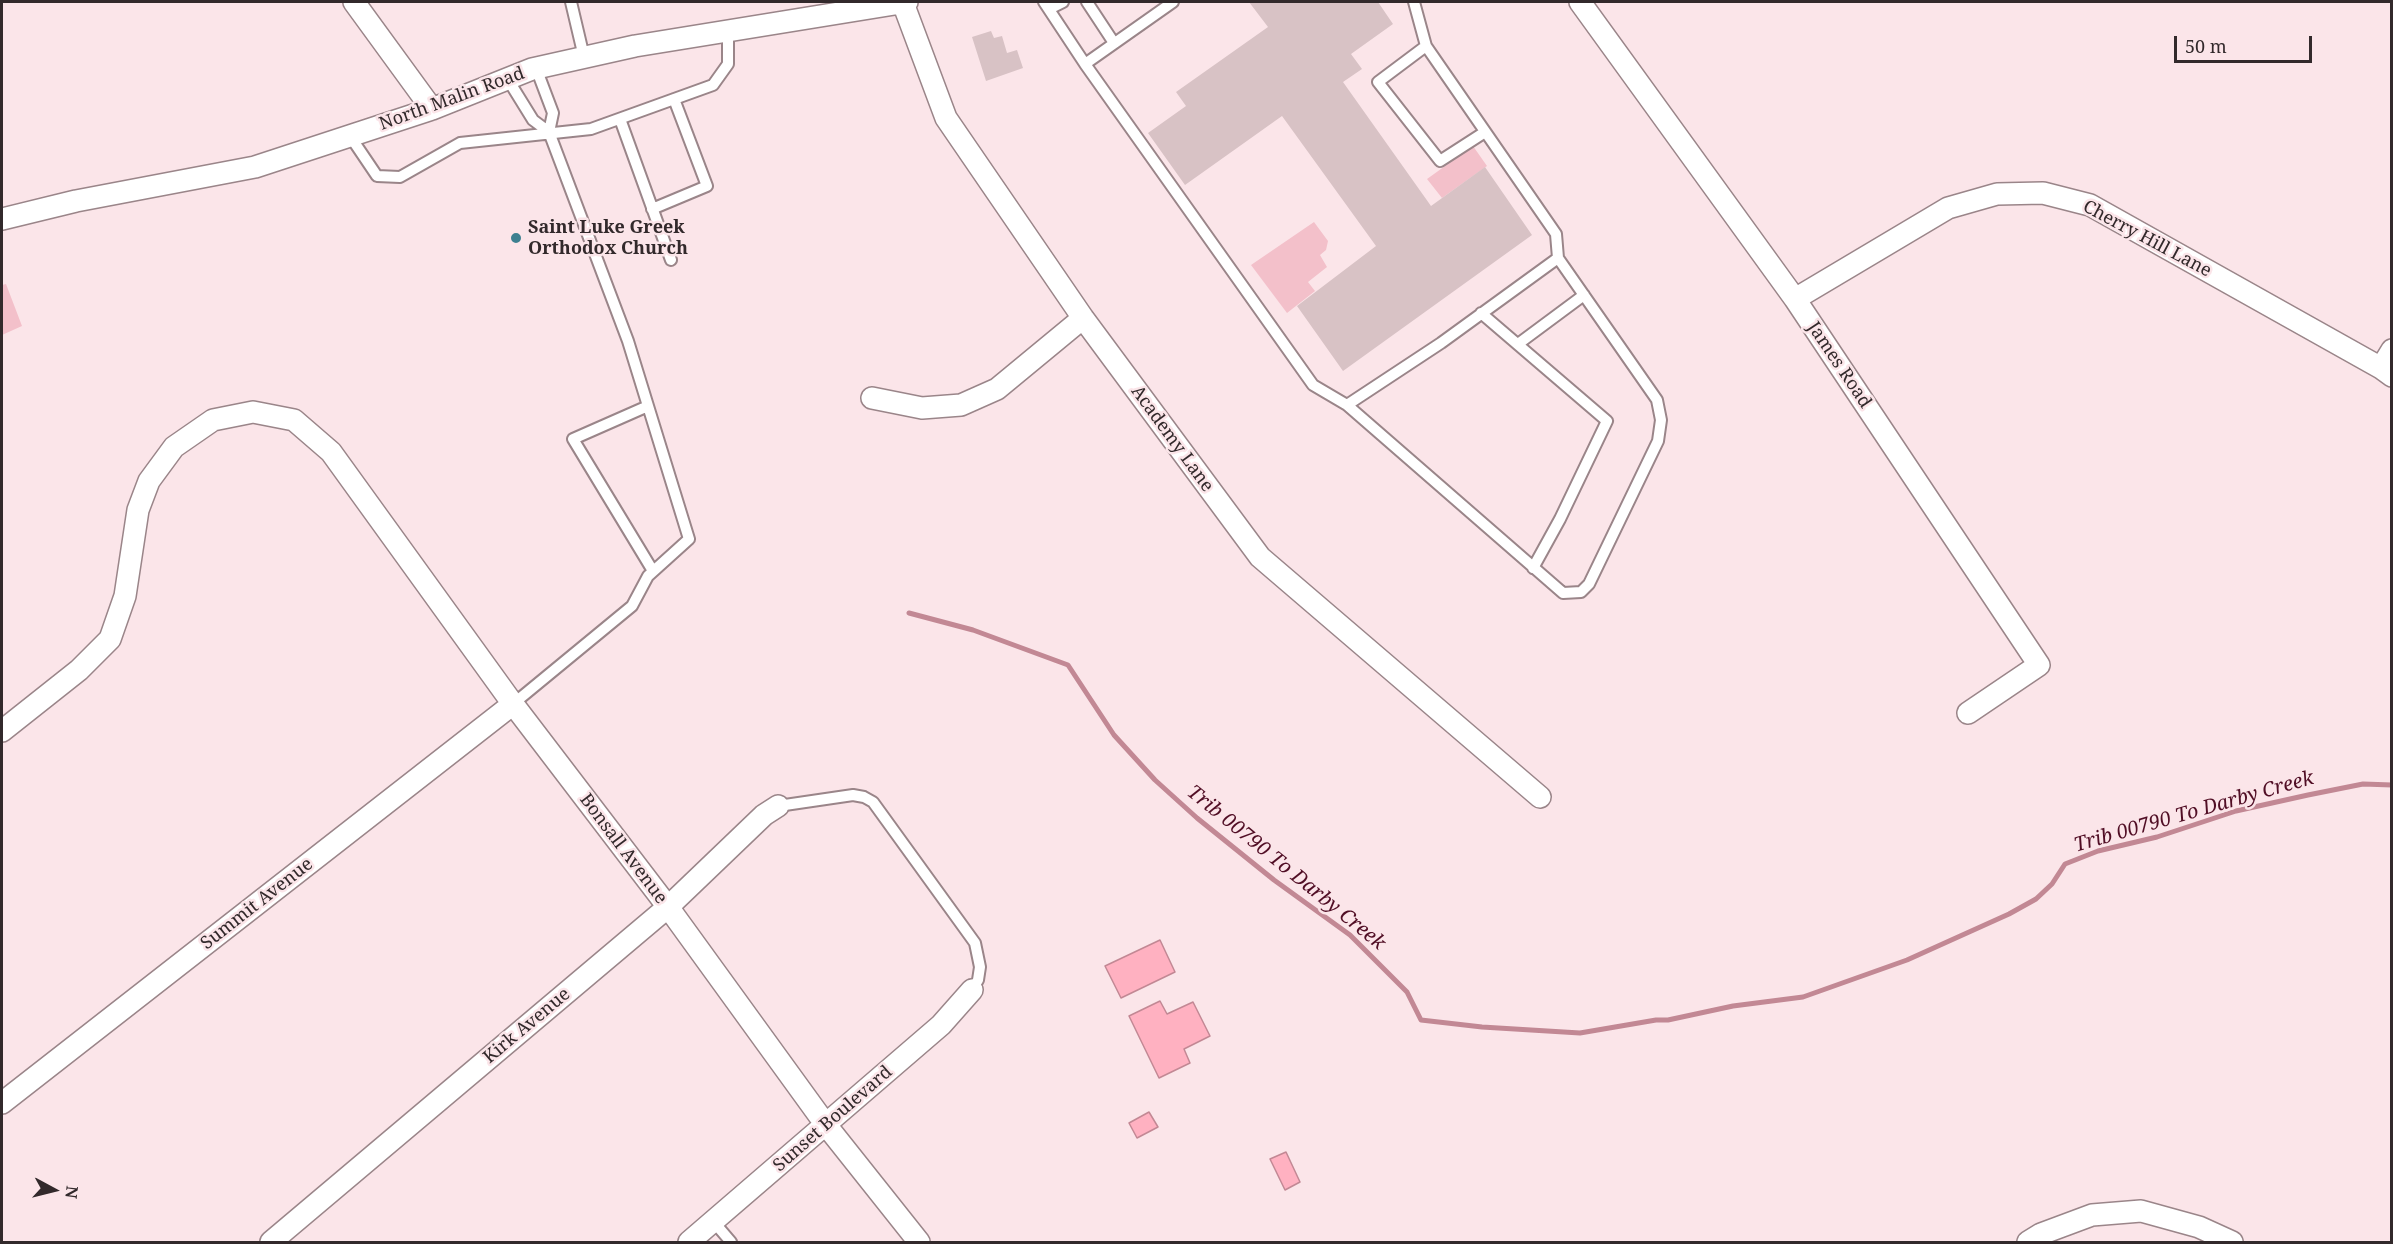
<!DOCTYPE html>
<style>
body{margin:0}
#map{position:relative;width:2393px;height:1244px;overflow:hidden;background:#fbe5e9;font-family:"Noto Serif",serif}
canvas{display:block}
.frame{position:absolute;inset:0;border:3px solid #32292b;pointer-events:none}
.north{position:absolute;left:24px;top:1160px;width:60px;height:60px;-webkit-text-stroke:4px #fbe5e9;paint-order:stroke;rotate:97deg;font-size:16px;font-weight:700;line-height:24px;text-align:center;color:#32292b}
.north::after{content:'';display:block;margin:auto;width:21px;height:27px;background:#32292b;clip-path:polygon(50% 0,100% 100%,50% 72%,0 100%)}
.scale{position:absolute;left:2174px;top:36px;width:138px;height:27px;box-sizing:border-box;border:3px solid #32292b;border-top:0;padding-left:8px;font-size:18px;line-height:21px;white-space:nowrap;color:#32292b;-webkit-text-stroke:4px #fbe5e9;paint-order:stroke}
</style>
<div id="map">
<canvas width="2393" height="1244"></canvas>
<div class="frame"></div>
<div class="north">N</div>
<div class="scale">50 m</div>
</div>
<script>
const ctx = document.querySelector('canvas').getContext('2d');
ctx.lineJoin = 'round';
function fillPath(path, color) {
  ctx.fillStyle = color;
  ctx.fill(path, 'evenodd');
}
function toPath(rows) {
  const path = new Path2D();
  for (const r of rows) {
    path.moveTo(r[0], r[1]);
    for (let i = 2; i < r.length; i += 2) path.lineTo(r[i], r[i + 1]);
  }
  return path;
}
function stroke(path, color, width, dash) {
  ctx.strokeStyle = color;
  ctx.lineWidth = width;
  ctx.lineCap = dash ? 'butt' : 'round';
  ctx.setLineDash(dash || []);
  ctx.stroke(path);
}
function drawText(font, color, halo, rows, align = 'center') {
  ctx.font = font + ' "Noto Serif",serif';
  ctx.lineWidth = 5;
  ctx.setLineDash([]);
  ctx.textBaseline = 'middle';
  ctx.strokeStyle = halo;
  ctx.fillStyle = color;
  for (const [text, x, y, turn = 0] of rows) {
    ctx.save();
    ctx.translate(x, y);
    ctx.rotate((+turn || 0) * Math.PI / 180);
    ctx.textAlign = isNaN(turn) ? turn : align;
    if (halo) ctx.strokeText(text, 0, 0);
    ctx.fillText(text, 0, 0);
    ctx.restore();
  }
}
fillPath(toPath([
 [1473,146,1487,166,1442,198,1427,179],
 [1314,222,1328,241,1326,250,1320,255,1327,267,1308,282,1315,291,1287,313,1251,265],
 [6,284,22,326,2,335,2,285]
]), '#f3c0ca');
const water = toPath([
 [1160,940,1175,972,1121,998,1105,966,1160,940],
 [1160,1001,1167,1014,1193,1002,1210,1036,1184,1049,1190,1063,1159,1078,1129,1016,1160,1001],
 [1149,1112,1158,1127,1137,1138,1129,1123,1149,1112],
 [1286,1152,1300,1182,1285,1190,1270,1159,1286,1152]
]);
fillPath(water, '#ffb1c1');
stroke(water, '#c28894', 1.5);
stroke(toPath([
 [909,613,973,630,1068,665,1114,735,1155,780,1197,818,1274,880,1350,935,1407,992,1421,1020,1482,1027,1580,1033,1656,1020,1668,1020,1733,1006,1803,997,1907,960,2009,914,2036,899,2052,884,2065,864,2098,851,2157,837,2236,811,2308,795,2363,784,2392,785]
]), '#c28894', 5);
fillPath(toPath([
 [1249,2,1378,2,1393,24,1351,54,1362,69,1343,82,1431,206,1485,167,1532,235,1343,371,1297,306,1376,246,1282,116,1185,185,1148,133,1186,106,1176,92,1268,27],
 [991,31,994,38,1002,36,1007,53,1017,50,1023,68,986,81,972,37]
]), '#d8c2c5');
const service = toPath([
 [571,2,584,57],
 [1044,2,1085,64,1313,385,1347,405,1563,593,1581,592,1589,584,1658,441,1661,420,1657,400,1558,258,1556,234,1426,46,1414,2],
 [1087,2,1114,43],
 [1049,9,1063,2],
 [1426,46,1378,82,1440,161,1485,132],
 [1085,64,1173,2],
 [507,78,533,120,549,132,553,113,536,68],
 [620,119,671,260],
 [350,136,377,176,400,177,460,143,591,129,713,85,728,64,728,31],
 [652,209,707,186,674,99],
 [1481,313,1607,421,1560,519,1533,568],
 [1518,344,1584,295],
 [1347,405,1441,343,1558,258],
 [648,406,573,439,653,571],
 [513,704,632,606,648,576,689,539,628,341,549,132],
 [778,806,853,795,864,797,873,802,975,943,980,967,978,980,972,990],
 [713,1221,731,1242]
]);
const minor = toPath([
 [354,2,432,109],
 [1580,2,1795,299,2039,665,1968,713],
 [903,3,946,118,1083,318,1260,557,1540,797],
 [2,219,76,201,255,167,432,109,532,69,635,46,907,2],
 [1795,299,1948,208,1997,194,2043,193,2090,205,2381,368,2392,376],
 [2381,368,2392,350],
 [872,398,922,408,961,405,997,389,1083,318],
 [2,731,79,670,110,639,125,596,138,510,149,481,174,447,213,420,253,412,294,420,331,452,513,704,668,907,826,1125,919,1242],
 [2,1103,513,704],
 [271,1242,668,907,764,815,778,806],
 [689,1242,941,1025,972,990],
 [2028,1242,2041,1234,2092,1215,2141,1211,2199,1227,2232,1242]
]);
stroke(service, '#9a8589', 14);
stroke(minor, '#9a8589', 24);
stroke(service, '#fff', 10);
stroke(minor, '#fff', 21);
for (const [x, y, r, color] of [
 [516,238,6,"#3d8090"]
]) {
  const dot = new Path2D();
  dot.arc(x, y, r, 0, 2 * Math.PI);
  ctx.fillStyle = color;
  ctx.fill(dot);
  stroke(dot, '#fbe5e9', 2);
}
drawText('18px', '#32292b', '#fbe5e9', [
 ["North Malin Road",452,99,-20],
 ["Cherry Hill Lane",2147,239,28],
 ["James Road",1839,365,56],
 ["Academy Lane",1172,439,54],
 ["Bonsall Avenue",623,849,53],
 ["Summit Avenue",257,904,-38],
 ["Kirk Avenue",527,1026,-40],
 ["Sunset Boulevard",833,1119,-41]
]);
drawText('bold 18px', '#32292b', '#fbe5e9', [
 ["Saint Luke Greek",528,228],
 ["Orthodox Church",528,249]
], 'left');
drawText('italic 20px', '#510e25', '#fbe5e9', [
 ["Trib 00790 To Darby Creek",2194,812,-16],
 ["Trib 00790 To Darby Creek",1286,868,39]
]);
</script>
